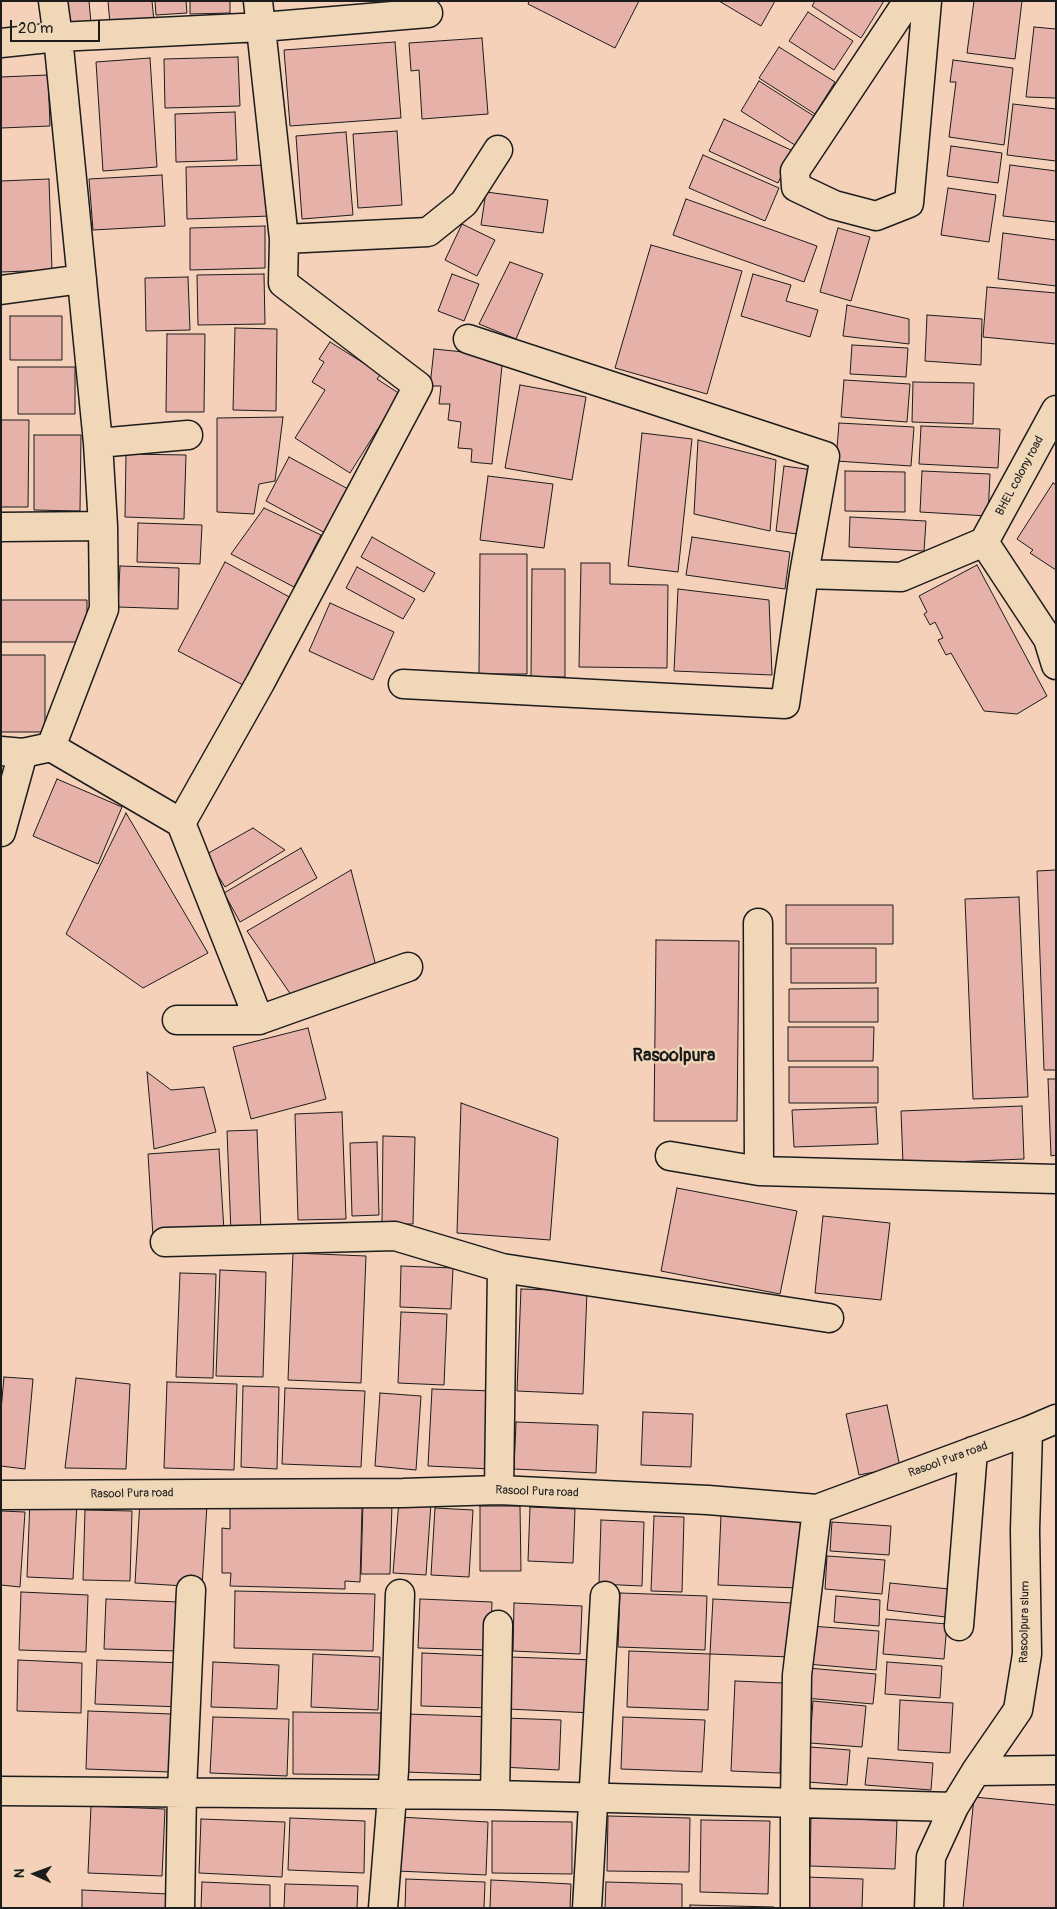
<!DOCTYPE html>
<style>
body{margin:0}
#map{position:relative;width:1057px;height:1909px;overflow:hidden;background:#f4d1b8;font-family:Pangolin,sans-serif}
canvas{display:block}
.frame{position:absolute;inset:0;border:2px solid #1c1c1c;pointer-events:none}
.north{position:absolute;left:10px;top:1849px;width:50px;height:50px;-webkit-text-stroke:4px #f0d7b8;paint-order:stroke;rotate:272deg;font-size:14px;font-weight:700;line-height:20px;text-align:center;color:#1c1c1c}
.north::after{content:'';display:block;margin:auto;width:18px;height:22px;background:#1c1c1c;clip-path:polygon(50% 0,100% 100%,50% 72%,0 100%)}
.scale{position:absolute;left:10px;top:20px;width:90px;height:22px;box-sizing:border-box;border:2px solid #1c1c1c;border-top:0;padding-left:6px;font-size:15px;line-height:18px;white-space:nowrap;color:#1c1c1c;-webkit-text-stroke:4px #f0d7b8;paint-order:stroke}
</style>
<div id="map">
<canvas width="1057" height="1909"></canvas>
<div class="frame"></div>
<div class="north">N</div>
<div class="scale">20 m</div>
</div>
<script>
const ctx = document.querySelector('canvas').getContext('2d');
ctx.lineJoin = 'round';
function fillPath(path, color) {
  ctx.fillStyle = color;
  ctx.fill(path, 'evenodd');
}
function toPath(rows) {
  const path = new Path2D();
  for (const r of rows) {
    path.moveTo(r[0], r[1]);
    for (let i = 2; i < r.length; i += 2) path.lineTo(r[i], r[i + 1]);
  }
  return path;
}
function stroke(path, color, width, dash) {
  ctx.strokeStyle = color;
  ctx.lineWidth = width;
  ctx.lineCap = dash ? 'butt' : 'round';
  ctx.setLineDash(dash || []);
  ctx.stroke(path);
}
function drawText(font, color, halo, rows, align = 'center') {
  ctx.font = font + ' Pangolin,sans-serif';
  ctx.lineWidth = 4.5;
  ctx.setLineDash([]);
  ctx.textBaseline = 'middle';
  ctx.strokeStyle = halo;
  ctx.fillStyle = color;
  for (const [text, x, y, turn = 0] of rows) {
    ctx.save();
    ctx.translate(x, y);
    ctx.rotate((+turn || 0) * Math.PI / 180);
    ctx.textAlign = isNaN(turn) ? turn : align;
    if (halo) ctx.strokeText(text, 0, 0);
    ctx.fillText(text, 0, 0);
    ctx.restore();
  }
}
const building = toPath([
 [60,1,89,1,91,23,62,25,60,1],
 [108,1,152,1,154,21,110,24,108,1],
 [155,1,186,1,187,13,156,15,155,1],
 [190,1,230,1,230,13,190,14,190,1],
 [529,1,639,1,615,48,528,4,529,1],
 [719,1,775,1,761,26,719,1],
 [815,1,884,1,861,38,812,6,815,1],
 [974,1,1022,1,1015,59,967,53,974,1],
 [808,12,853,41,834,70,789,41,808,12],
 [1034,27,1056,29,1056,98,1026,97,1034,27],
 [482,38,488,114,422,119,419,70,411,71,409,43,482,38],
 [395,42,401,118,290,126,284,50,395,42],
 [779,47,835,82,815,114,759,78,779,47],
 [238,57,240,106,165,108,164,59,238,57],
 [150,58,157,167,103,171,96,62,150,58],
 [953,60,1013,68,1004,145,949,137,956,82,950,82,953,60],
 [48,75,50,126,1,128,1,77,48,75],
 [759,81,817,118,798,147,741,111,759,81],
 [1013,104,1056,109,1056,161,1007,155,1013,104],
 [235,112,237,160,176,162,175,114,235,112],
 [724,119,793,151,778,183,709,151,724,119],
 [397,131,402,205,358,208,353,134,397,131],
 [346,132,353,215,302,219,296,136,346,132],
 [951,146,1002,153,998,183,947,176,951,146],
 [703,155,779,188,765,221,689,188,703,155],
 [268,165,270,216,187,219,186,167,268,165],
 [1010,165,1056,171,1056,222,1003,216,1010,165],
 [162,175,165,226,93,230,89,179,162,175],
 [49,179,52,270,1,272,1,181,49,179],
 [948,188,996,195,989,242,941,235,948,188],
 [486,192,548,200,543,233,481,225,486,192],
 [686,199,817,246,804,282,673,235,686,199],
 [462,224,495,240,477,276,445,260,462,224],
 [265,226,265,268,190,270,190,228,265,226],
 [838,228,870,237,851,301,820,292,838,228],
 [1003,233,1056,240,1056,286,998,279,1003,233],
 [651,245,742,271,707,394,615,368,651,245],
 [510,262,543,274,516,339,479,324,510,262],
 [264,274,265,324,198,325,197,275,264,274],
 [452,274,479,284,464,321,438,311,452,274],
 [753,274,791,285,786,301,818,310,810,337,741,316,753,274],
 [188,277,190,330,146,331,145,278,188,277],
 [987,287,1056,293,1056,344,983,337,987,287],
 [847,305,909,319,909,344,843,336,847,305],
 [927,315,982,319,981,365,925,361,927,315],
 [10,316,62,316,62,360,10,360,10,316],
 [235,328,277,329,276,411,233,410,235,328],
 [167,334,205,334,204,412,166,412,167,334],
 [330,342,381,374,377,379,400,394,350,473,295,438,325,390,312,382,324,362,319,359,330,342],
 [852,345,908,348,906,377,850,374,852,345],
 [434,349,503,356,492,464,471,462,472,449,458,448,461,422,448,420,450,404,439,404,441,386,430,386,434,349],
 [18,367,75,367,75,414,18,414,18,367],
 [844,380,910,384,907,422,841,417,844,380],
 [913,382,974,383,973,424,912,422,913,382],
 [520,385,586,397,572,480,505,468,520,385],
 [283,417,275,481,259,484,254,514,217,512,217,418,283,417],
 [1,420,29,420,28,507,1,507,1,420],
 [839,423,914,427,911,466,836,461,839,423],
 [921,426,1000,429,998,468,919,464,921,426],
 [642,433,692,439,678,572,628,566,642,433],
 [34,435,81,435,80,511,34,510,34,435],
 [698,440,776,460,770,531,694,514,698,440],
 [126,454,186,455,184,519,125,517,126,454],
 [289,457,350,490,327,534,266,501,289,457],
 [784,466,813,470,804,535,776,531,784,466],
 [845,471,905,472,905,512,845,511,845,471],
 [922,471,990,474,988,516,920,512,922,471],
 [488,476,553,484,544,548,480,540,488,476],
 [1053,483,1056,485,1056,570,1030,553,1033,550,1017,539,1053,483],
 [264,508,321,535,294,587,231,554,264,508],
 [850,517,926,521,924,551,849,547,850,517],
 [138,523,202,525,200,564,137,562,138,523],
 [372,537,435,573,424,592,361,557,372,537],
 [692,537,790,552,785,589,686,575,692,537],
 [480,554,527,554,527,674,479,674,480,554],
 [225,562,293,599,247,687,178,651,225,562],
 [581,563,610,563,610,584,668,585,667,668,579,667,581,563],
 [977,565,1047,696,1017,714,984,711,951,653,946,655,938,640,943,638,935,622,930,625,924,614,927,612,919,596,977,565],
 [120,566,179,568,178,609,118,607,120,566],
 [357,567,415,599,403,619,346,588,357,567],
 [532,569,565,569,565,677,531,677,532,569],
 [678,589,769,600,772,675,674,671,678,589],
 [1,600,87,600,87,642,1,642,1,600],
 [330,603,394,632,373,680,309,651,330,603],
 [1,655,45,655,45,732,1,732,1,655],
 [57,779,122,807,98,864,33,836,57,779],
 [126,813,208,953,143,988,66,934,126,813],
 [253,828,285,850,225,887,205,855,253,828],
 [301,848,317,878,240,922,224,893,301,848],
 [351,870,377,970,298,1005,247,931,351,870],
 [1056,870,1056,1070,1044,1070,1037,871,1056,870],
 [1019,897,1028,1097,973,1099,965,899,1019,897],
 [786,905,893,905,893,944,786,944,786,905],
 [656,940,739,941,737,1121,654,1121,656,940],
 [791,948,876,948,876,983,791,983,791,948],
 [878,988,878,1022,789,1022,789,989,878,988],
 [788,1027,874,1027,873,1061,788,1061,788,1027],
 [308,1028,326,1099,251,1119,233,1047,308,1028],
 [789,1067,878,1067,878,1103,789,1103,789,1067],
 [147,1072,171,1090,204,1087,216,1132,154,1149,147,1072],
 [1048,1079,1056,1079,1056,1155,1051,1156,1048,1079],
 [461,1103,558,1138,550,1240,457,1233,461,1103],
 [1022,1106,1024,1159,903,1164,901,1111,1022,1106],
 [876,1107,878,1144,794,1147,792,1110,876,1107],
 [342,1112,346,1219,298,1220,295,1114,342,1112],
 [257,1130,261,1232,231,1233,227,1131,257,1130],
 [383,1136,415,1137,413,1224,382,1224,383,1136],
 [377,1142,379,1215,352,1216,350,1143,377,1142],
 [219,1149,224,1231,153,1237,148,1154,219,1149],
 [677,1188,797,1211,780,1294,661,1271,677,1188],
 [823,1216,890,1223,881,1300,815,1293,823,1216],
 [293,1253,366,1256,361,1383,288,1380,293,1253],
 [401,1266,453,1268,451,1309,400,1307,401,1266],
 [220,1270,266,1272,263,1377,216,1376,220,1270],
 [180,1273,216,1274,213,1378,176,1377,180,1273],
 [521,1289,587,1291,583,1394,517,1391,521,1289],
 [401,1312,447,1314,444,1385,398,1383,401,1312],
 [4,1377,33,1379,25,1469,1,1466,1,1410,4,1377],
 [76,1378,130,1384,126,1469,65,1468,76,1378],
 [167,1382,237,1384,234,1470,164,1468,167,1382],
 [243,1386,279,1387,277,1469,241,1467,243,1386],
 [285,1388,365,1391,361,1467,282,1464,285,1388],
 [432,1389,494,1391,491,1469,428,1466,432,1389],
 [380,1393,421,1396,416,1470,375,1466,380,1393],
 [887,1405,900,1467,859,1475,846,1414,887,1405],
 [643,1412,693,1414,691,1467,641,1465,643,1412],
 [516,1422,598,1425,596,1473,514,1469,516,1422],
 [30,1500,77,1502,73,1579,27,1577,30,1500],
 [140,1501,207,1505,202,1587,135,1583,140,1501],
 [399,1501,431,1503,426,1575,393,1573,399,1501],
 [363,1503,392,1503,390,1574,361,1574,363,1503],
 [230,1506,362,1508,360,1582,345,1581,345,1589,230,1586,231,1573,222,1573,222,1528,230,1529,230,1506],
 [480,1506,520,1506,521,1571,480,1571,480,1506],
 [530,1507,575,1509,573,1563,528,1561,530,1507],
 [435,1508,473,1510,469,1577,431,1575,435,1508],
 [85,1510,132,1511,130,1581,83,1580,85,1510],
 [1,1511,25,1512,20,1587,1,1585,1,1511],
 [721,1515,801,1518,798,1588,718,1585,721,1515],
 [654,1516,684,1517,682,1592,651,1591,654,1516],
 [601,1520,644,1522,642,1586,599,1584,601,1520],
 [832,1522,891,1526,889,1555,830,1551,832,1522],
 [827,1556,885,1560,882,1594,825,1589,827,1556],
 [890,1583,949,1589,946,1617,887,1610,890,1583],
 [235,1591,375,1594,373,1651,234,1648,235,1591],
 [21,1592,88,1595,86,1652,19,1650,21,1592],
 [620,1593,707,1596,705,1650,618,1647,620,1593],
 [836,1596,880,1600,879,1626,834,1622,836,1596],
 [106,1599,179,1602,178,1651,104,1649,106,1599],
 [420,1599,492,1602,490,1650,418,1648,420,1599],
 [713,1599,793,1603,791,1657,710,1654,713,1599],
 [514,1603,582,1606,580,1654,513,1651,514,1603],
 [886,1619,947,1624,944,1659,883,1654,886,1619],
 [810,1626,879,1631,876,1670,807,1664,810,1626],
 [629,1651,710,1654,708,1710,627,1707,629,1651],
 [422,1653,493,1656,490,1708,421,1706,422,1653],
 [313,1654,380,1657,378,1710,311,1707,313,1654],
 [510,1657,594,1660,592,1713,508,1709,510,1657],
 [18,1660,82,1663,81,1713,17,1711,18,1660],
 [97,1660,184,1663,183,1707,95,1704,97,1660],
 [213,1662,279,1665,277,1709,211,1707,213,1662],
 [887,1662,942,1666,940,1698,885,1694,887,1662],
 [808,1668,876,1674,873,1704,805,1698,808,1668],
 [735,1681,783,1683,780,1773,731,1771,735,1681],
 [900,1700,953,1703,950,1753,898,1750,900,1700],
 [813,1701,866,1706,862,1747,810,1743,813,1701],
 [88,1711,172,1714,170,1772,86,1769,88,1711],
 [293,1712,381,1713,380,1775,293,1774,293,1712],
 [407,1714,492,1717,490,1775,405,1772,407,1714],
 [213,1717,289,1719,287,1776,210,1773,213,1717],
 [623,1717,705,1720,702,1772,621,1769,623,1717],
 [504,1718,561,1720,559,1770,502,1767,504,1718],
 [810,1747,850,1750,847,1785,808,1782,810,1747],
 [868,1758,933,1763,931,1790,865,1785,868,1758],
 [974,1797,1056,1805,1056,1908,963,1908,974,1797],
 [91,1806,165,1809,162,1876,88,1873,91,1806],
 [608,1816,690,1818,689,1872,607,1871,608,1816],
 [399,1817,488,1822,486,1875,397,1871,399,1817],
 [811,1817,897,1821,895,1869,810,1866,811,1817],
 [290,1818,365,1821,364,1873,288,1870,290,1818],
 [201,1819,285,1822,282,1877,199,1873,201,1819],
 [701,1820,770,1821,768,1894,700,1892,701,1820],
 [492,1821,572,1822,572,1874,492,1873,492,1821],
 [805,1877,863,1879,862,1908,804,1908,805,1877],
 [406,1879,485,1882,484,1908,405,1908,406,1879],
 [491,1880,571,1884,570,1908,490,1908,491,1880],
 [202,1882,270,1885,270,1908,201,1908,202,1882],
 [606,1882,682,1884,682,1908,605,1908,606,1882],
 [285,1884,358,1886,357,1908,284,1908,285,1884],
 [82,1890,168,1894,168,1908,82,1908,82,1890],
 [690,1905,774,1907,774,1908,690,1908,690,1905]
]);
fillPath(building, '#e6b1a8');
stroke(building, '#1c1c1c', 1);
const minor = toPath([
 [908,1,795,171,796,187,834,205,876,216,909,203,927,1],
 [1,43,58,37,53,1],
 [284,239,428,232,464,203,498,150],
 [1,290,82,279],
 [1056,410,984,542,1048,639,1056,665],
 [98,443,188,435],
 [1,527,103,526],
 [804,574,901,577,984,542],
 [403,684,785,704,804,574,825,456,468,339],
 [51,747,104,609,103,526,98,443,58,37,262,27,428,13],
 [1,751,23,753,51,747,181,823,259,1020,408,967],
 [181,823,260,683,418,386,283,283,284,239,258,1],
 [1,832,23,753],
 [758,923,759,1171],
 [177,1020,259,1020],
 [670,1156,759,1171,1056,1179],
 [165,1242,395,1236,502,1268,499,1490],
 [502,1268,829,1318],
 [1,1495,403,1493,499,1490,708,1500,817,1509,1028,1431,1056,1419],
 [959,1626,973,1451],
 [976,1771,1056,1770],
 [1,1791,495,1795,954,1807],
 [495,1795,498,1625],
 [180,1908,182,1791,191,1590],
 [383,1908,394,1771,400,1594],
 [587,1908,605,1596],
 [795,1908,795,1802,797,1675,817,1509],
 [929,1908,931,1857,954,1807,976,1771,1018,1710,1027,1654,1025,1530,1028,1431]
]);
stroke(minor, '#1c1c1c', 31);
stroke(minor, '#f0d7b8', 28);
drawText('12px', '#1c1c1c', '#f0d7b8', [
 ["BHEL colony road",1020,476,-62],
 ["Rasool Pura road",948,1460,-20],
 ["Rasool Pura road",537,1492,2],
 ["Rasool Pura road",132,1494,-1],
 ["Rasoolpura slum",1025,1622,-89]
]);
drawText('bold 18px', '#1c1c1c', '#f0d7b8', [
 ["Rasoolpura",674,1056]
]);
</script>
